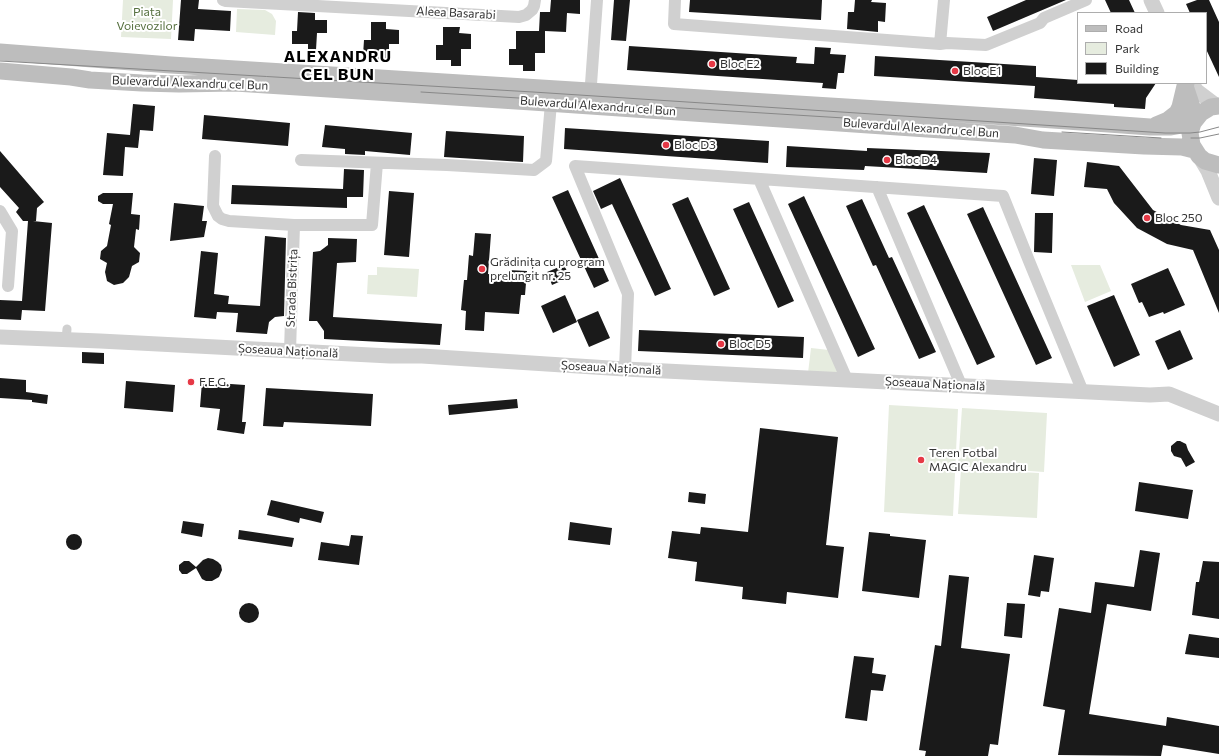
<!DOCTYPE html>
<meta charset="utf-8">
<style>
body{margin:0}
#map{position:relative;width:1219px;height:756px;overflow:hidden;background:#fff;font-family:Commissioner,sans-serif}
canvas{display:block}
.legend{position:absolute;left:1077px;top:12px;width:130px;height:72px;box-sizing:border-box;background:#fff;border:1px solid #adadad;margin:0;padding:5px 7px;list-style:none;font-size:12px;color:#333}
.legend li{display:flex;align-items:center;gap:8px;height:20px}
.legend b{width:20px;border:1px solid #adadad}
</style>
<div id="map">
<canvas width="1219" height="756"></canvas>
<ul class="legend">
<li><b style="height:5px;background:#bdbdbd"></b>Road</li>
<li><b style="height:11px;background:#e6ecdf"></b>Park</li>
<li><b style="height:11px;background:#1a1a1a"></b>Building</li>
</ul>
</div>
<script>
const ctx = document.querySelector('canvas').getContext('2d');
ctx.lineJoin = 'round';
function fillPath(path, color) {
  ctx.fillStyle = color;
  ctx.fill(path, 'evenodd');
}
function toPath(rows) {
  const path = new Path2D();
  for (const r of rows) {
    if (r.length === 3) {
      path.moveTo(r[0] + r[2], r[1]);
      path.arc(r[0], r[1], r[2], 0, 2 * Math.PI);
      continue;
    }
    path.moveTo(r[0], r[1]);
    for (let i = 2; i < r.length; i += 2) path.lineTo(r[i], r[i + 1]);
  }
  return path;
}
function stroke(path, color, width, dash) {
  ctx.strokeStyle = color;
  ctx.lineWidth = width;
  ctx.lineCap = dash ? 'butt' : 'round';
  ctx.setLineDash(dash || []);
  ctx.stroke(path);
}
function drawText(font, color, halo, rows, align = 'center') {
  ctx.font = font + ' Commissioner,sans-serif';
  ctx.lineWidth = 4;
  ctx.setLineDash([]);
  ctx.textBaseline = 'middle';
  ctx.strokeStyle = halo;
  ctx.fillStyle = color;
  for (const [text, x, y, turn = 0] of rows) {
    ctx.save();
    ctx.translate(x, y);
    ctx.rotate((+turn || 0) * Math.PI / 180);
    ctx.textAlign = isNaN(turn) ? turn : align;
    if (halo) ctx.strokeText(text, 0, 0);
    ctx.fillText(text, 0, 0);
    ctx.restore();
  }
}
fillPath(toPath([
 [123,0,173,0,171,39,121,37],
 [237,9,265,10,272,14,276,21,275,35,236,32],
 [1071,265,1100,265,1111,291,1085,302],
 [377,267,419,269,417,297,367,294,368,275,377,275],
 [811,348,829,350,838,371,831,376,808,373],
 [889,405,958,409,953,516,884,512],
 [962,408,1047,413,1044,472,958,466],
 [961,469,1039,473,1037,518,958,514]
]), '#e6ecdf');
fillPath(toPath([
 [181,0,199,0,198,9,231,11,230,31,195,29,194,41,178,40],
 [551,0,580,0,580,14,567,13,566,32,545,31,545,53,535,53,535,71,523,71,523,65,509,65,509,49,516,49,516,31,539,31,540,12,550,12],
 [614,0,630,0,626,41,611,40],
 [690,0,822,0,821,20,689,12],
 [855,0,872,0,871,2,886,3,885,22,878,21,878,32,847,29,848,12,854,12],
 [1026,0,1066,0,993,31,987,17],
 [1105,0,1129,0,1135,13,1111,13],
 [1197,0,1209,0,1219,22,1219,77,1206,49,1206,13,1190,13,1186,4],
 [298,12,315,13,315,20,327,20,327,33,317,33,316,50,308,50,308,44,292,44,292,31,297,31],
 [371,22,386,22,386,29,399,30,399,44,389,44,389,62,378,61,378,55,363,55,364,40,371,40],
 [443,27,460,27,459,33,471,34,471,49,461,49,461,66,451,66,451,60,436,60,436,45,443,45],
 [629,46,797,57,796,63,814,64,815,47,831,48,830,54,846,55,844,73,838,73,836,89,822,88,823,83,627,70],
 [875,56,1036,66,1036,77,1078,80,1078,83,1156,83,1146,98,1145,109,1114,107,1114,104,1034,98,1035,86,874,76],
 [133,104,155,106,153,131,140,130,138,148,125,147,123,176,103,175,107,133,130,135],
 [204,115,290,123,288,146,202,139],
 [325,125,412,133,410,155,365,151,365,155,345,154,345,149,322,147],
 [565,128,769,141,768,163,564,149],
 [446,131,524,136,523,162,444,157],
 [787,146,867,151,867,148,990,153,987,173,865,166,864,170,786,167],
 [0,151,44,202,37,208,36,221,33,221,52,223,45,311,22,310,21,320,0,319,0,300,22,301,28,221,23,221,16,212,19,208,0,187],
 [1034,158,1057,160,1054,196,1031,194],
 [1087,162,1119,166,1153,210,1181,225,1210,230,1219,250,1219,313,1193,250,1167,244,1137,228,1114,203,1107,189,1084,187],
 [344,169,364,170,363,197,347,197,347,208,231,204,232,185,343,189],
 [620,178,671,289,655,296,612,204,601,209,593,191],
 [568,190,609,281,594,288,552,197],
 [389,191,414,193,409,257,384,255],
 [103,193,133,193,131,214,140,215,139,230,136,229,134,247,140,253,139,262,132,266,129,277,123,283,114,285,107,281,105,272,107,263,100,259,101,251,107,246,111,225,109,224,113,204,103,204,98,201,98,196],
 [804,196,875,349,858,357,788,204],
 [688,197,730,289,714,296,672,204],
 [862,199,889,258,892,257,936,352,919,359,876,265,873,266,846,206],
 [749,202,794,301,778,308,733,209],
 [174,203,204,206,202,221,207,221,204,237,170,241],
 [924,205,995,357,977,365,907,213],
 [983,207,1052,358,1036,365,967,214],
 [1035,213,1053,213,1052,253,1034,252],
 [475,233,491,234,488,274,507,276,508,270,527,271,525,295,521,295,519,314,485,312,484,331,465,330,466,311,461,310,464,280,467,280,469,255,473,256],
 [265,236,286,238,284,316,275,317,269,322,267,334,236,332,238,313,217,312,216,319,194,317,201,251,218,253,214,294,229,296,228,304,260,306],
 [328,238,357,239,356,262,337,263,333,317,442,324,440,345,324,339,324,331,317,321,309,321,313,252,320,251,328,245],
 [564,265,570,277,552,285,547,272],
 [1168,268,1185,305,1164,314,1163,312,1149,317,1142,302,1139,303,1131,284],
 [565,295,577,322,553,333,541,306],
 [1114,295,1140,355,1114,367,1087,306],
 [598,311,610,338,589,347,577,320],
 [639,330,804,337,803,358,638,351],
 [1180,330,1193,359,1168,370,1155,341],
 [82,352,104,353,104,364,82,363],
 [0,378,26,380,26,392,48,395,47,404,32,402,32,400,0,398],
 [126,381,175,385,173,412,124,408],
 [202,382,245,385,242,422,246,422,244,434,217,430,220,409,200,407],
 [266,388,373,394,371,426,284,422,283,427,263,426],
 [517,399,518,408,449,415,448,405],
 [760,428,838,437,826,545,844,547,838,598,787,592,786,604,742,599,743,587,695,581,697,562,668,558,672,531,700,534,701,527,748,532],
 [1177,441,1180,441,1186,444,1188,450,1195,462,1186,467,1181,458,1174,456,1171,451,1171,446],
 [1139,482,1193,490,1188,519,1135,511],
 [689,492,706,494,705,504,688,502],
 [271,500,324,512,321,523,300,518,299,523,267,515],
 [183,521,204,524,202,537,181,533],
 [570,522,612,528,610,545,568,540],
 [239,530,294,538,292,547,238,539],
 [869,532,890,534,890,536,926,540,919,598,862,591],
 [74,542,8],
 [351,535,363,536,359,565,318,560,321,542,349,546],
 [1140,550,1160,553,1151,611,1107,604,1089,714,1166,726,1167,717,1219,726,1219,754,1163,745,1161,756,1058,755,1065,710,1043,706,1059,608,1091,613,1095,582,1134,587],
 [1034,555,1054,558,1049,592,1041,591,1040,597,1028,595],
 [208,558,213,559,218,562,221,565,222,570,219,577,212,581,206,581,202,579,196,568,187,574,182,574,179,570,179,565,184,561,189,561,196,567,203,560],
 [1203,561,1219,562,1219,619,1192,615,1196,582,1199,582],
 [949,575,969,577,961,648,1010,654,998,745,990,744,988,756,925,756,926,751,919,750,935,645,941,646],
 [249,613,10],
 [1007,603,1025,604,1022,638,1004,636],
 [1189,634,1219,638,1219,658,1185,654],
 [854,656,874,658,872,673,886,675,883,691,871,690,867,721,845,718]
]), '#1a1a1a');
stroke(toPath([
 [66,340,67,329]
]), '#d0d0d0', 9);
stroke(toPath([
 [223,0,226,1,519,17,526,15,532,10,534,6,535,0],
 [675,0,674,24,940,44],
 [944,0,940,44,947,43,986,45,1040,23,1044,18,1086,0],
 [590,98,597,0],
 [215,156,213,206,218,216,222,219,229,221,294,225,372,225,377,163],
 [301,160,447,165,534,170,546,161,551,103],
 [759,179,847,380],
 [877,187,961,385],
 [0,211,12,231,8,286],
 [290,351,294,225],
 [625,369,628,294,575,166,1003,196,1029,261,1083,392]
]), '#d0d0d0', 12);
stroke(toPath([
 [1151,0,1157,13],
 [1191,83,1197,91,1217,106],
 [1199,156,1208,171,1219,198],
 [0,337,100,341,390,356,422,356,625,369,1150,395,1169,394,1219,414]
]), '#d0d0d0', 15);
stroke(toPath([
 [0,52,171,65,1039,119,1150,127,1171,127,1193,123,1193,110,1185,86,1186,83],
 [0,71,71,77,90,80,142,83,179,84,235,83,532,102,1015,135,1043,140,1144,146,1182,147,1194,150],
 [1219,106,1211,107,1201,113,1193,123,1190,133,1192,145,1199,156,1205,161,1219,165],
 [1156,125,1168,120,1177,113,1180,107,1185,86]
]), '#bdbdbd', 17);
stroke(toPath([
 [0,61,533,92,1165,133,1190,133,1200,132,1219,127],
 [421,92,844,118],
 [1062,132,1161,138],
 [1191,138,1200,138,1219,134]
]), '#888', 1);
for (const [x, y, r, color] of [
 [712,64,4,"#e63946"],
 [955,71,4,"#e63946"],
 [666,145,4,"#e63946"],
 [887,160,4,"#e63946"],
 [1147,218,4,"#e63946"],
 [482,269,4,"#e63946"],
 [721,344,4,"#e63946"],
 [191,382,4,"#e63946"],
 [921,460,4,"#e63946"]
]) {
  const dot = new Path2D();
  dot.arc(x, y, r, 0, 2 * Math.PI);
  ctx.fillStyle = color;
  ctx.fill(dot);
  stroke(dot, '#fff', 1.5);
}
drawText('12px', '#56703f', '#fff', [
 ["Piața",147,12],
 ["Voievozilor",147,26]
]);
drawText('12px', '#333', '#fff', [
 ["Aleea Basarabi",456,13,3],
 ["Bulevardul Alexandru cel Bun",190,83,2],
 ["Bulevardul Alexandru cel Bun",598,106,4],
 ["Bulevardul Alexandru cel Bun",921,128,4],
 ["Strada Bistrița",292,288,-88],
 ["Șoseaua Națională",288,351,3],
 ["Șoseaua Națională",611,368,3],
 ["Șoseaua Națională",935,384,3]
]);
drawText('12px', '#333', '#fff', [
 ["Bloc E2",720,64],
 ["Bloc E1",963,71],
 ["Bloc D3",674,145],
 ["Bloc D4",895,160],
 ["Bloc 250",1155,218],
 ["Grădinița cu program",490,262],
 ["prelungit nr. 25",490,276],
 ["Bloc D5",729,344],
 ["F.E.G.",199,382],
 ["Teren Fotbal",929,453],
 ["MAGIC Alexandru",929,467]
], 'left');
ctx.letterSpacing = '1px';
drawText('bold 16px', '#000', '#fff', [
 ["ALEXANDRU",338,57],
 ["CEL BUN",338,75]
]);
ctx.letterSpacing = '0px';
</script>
